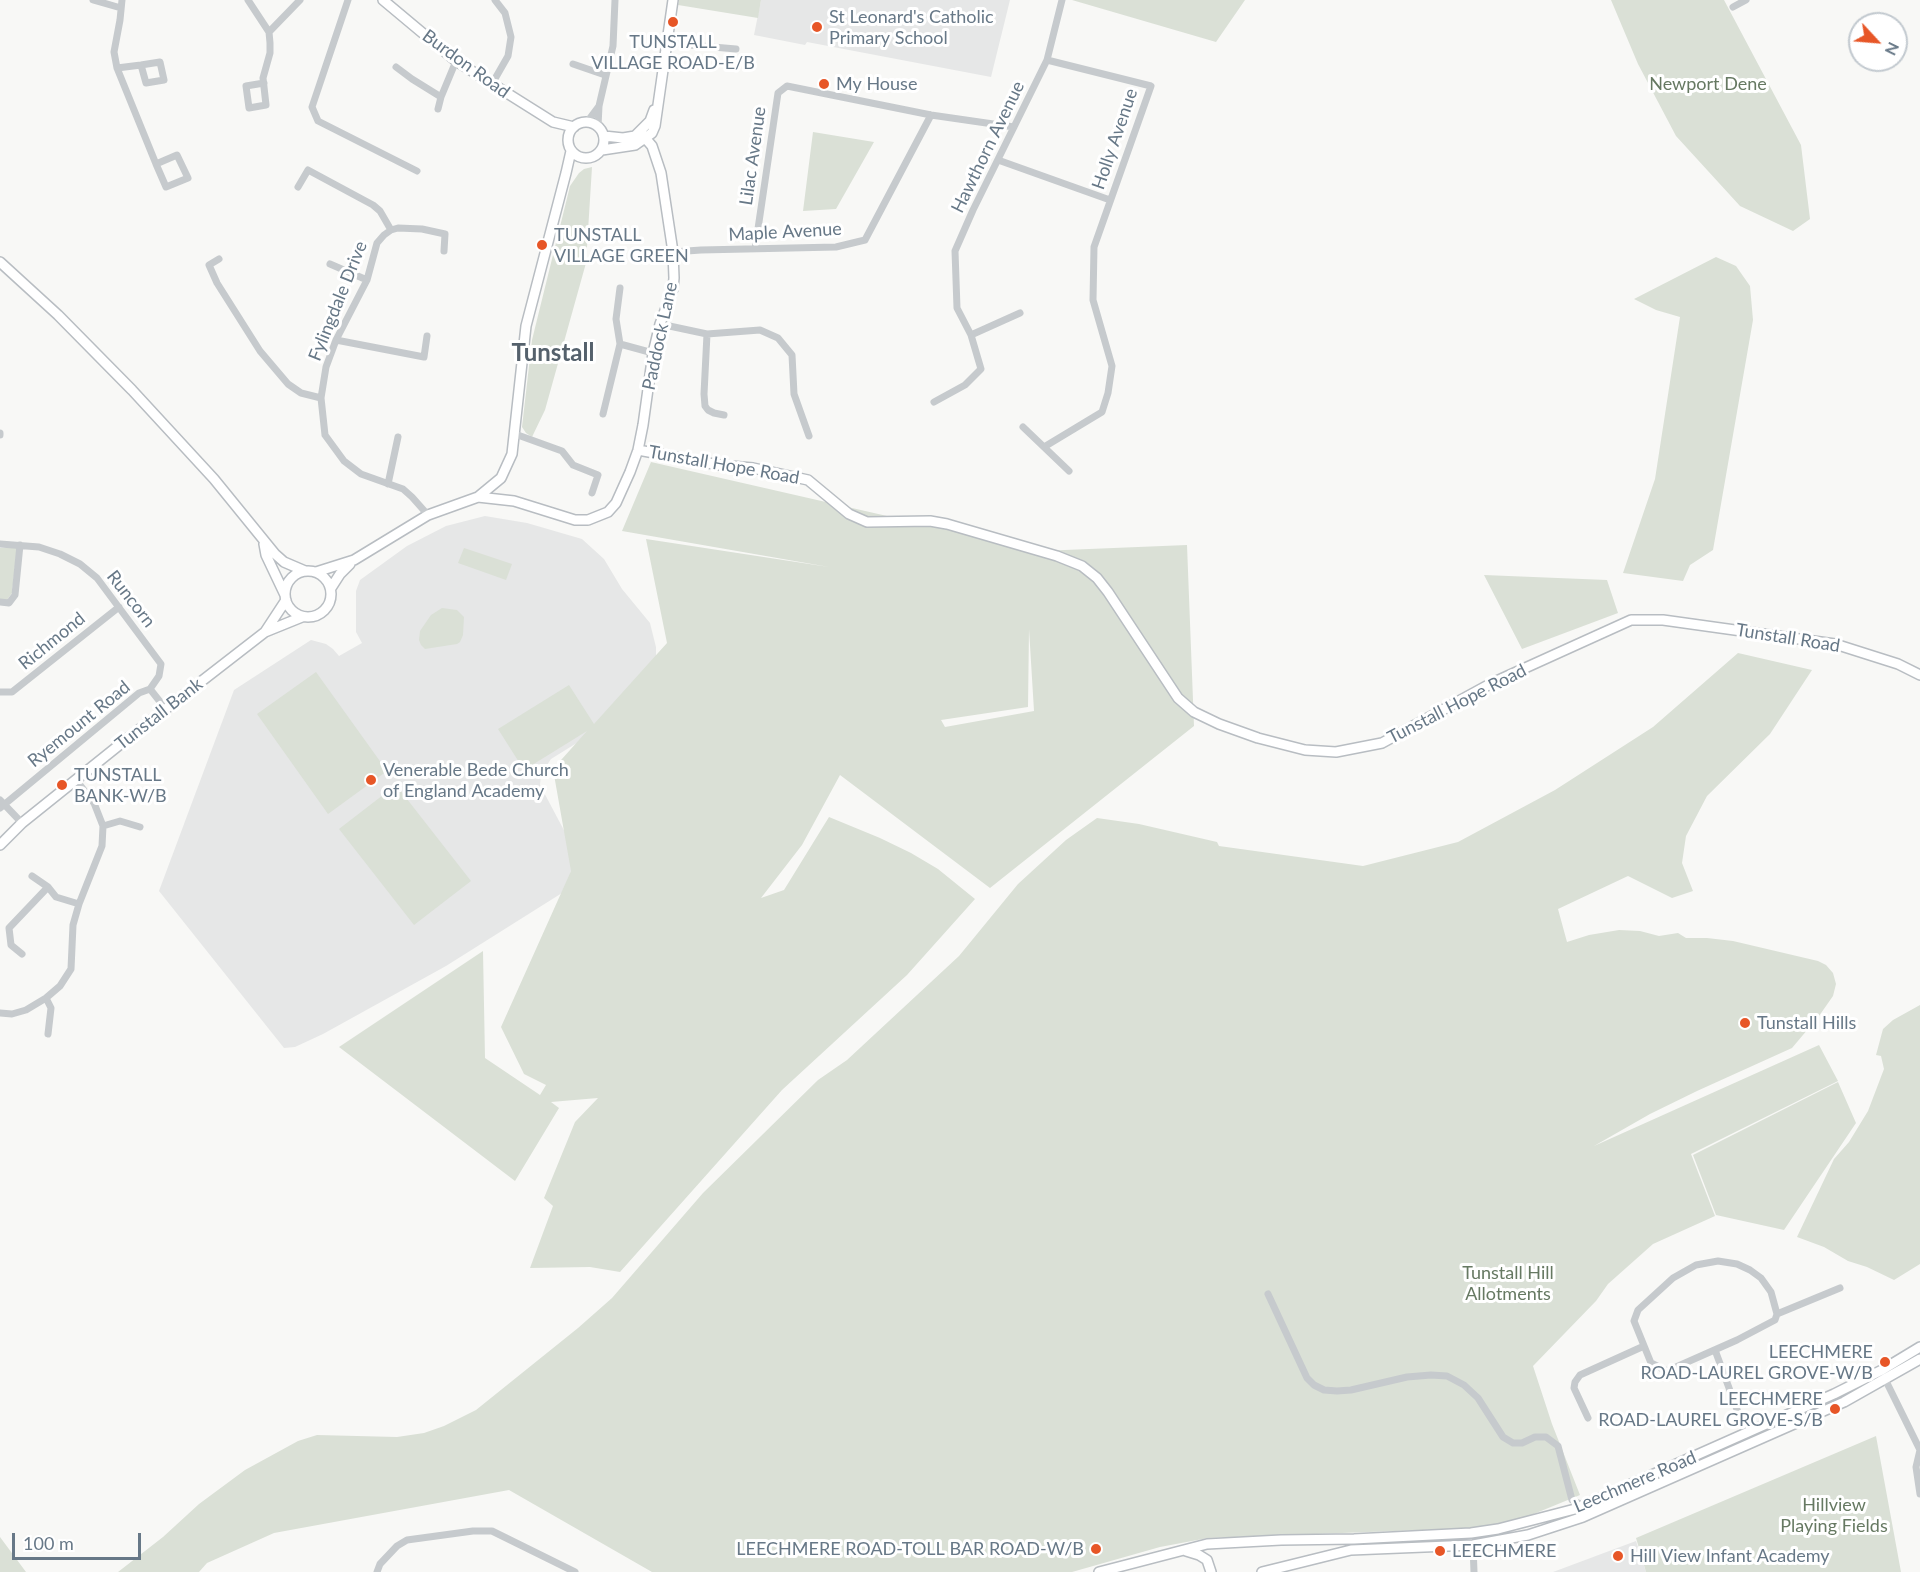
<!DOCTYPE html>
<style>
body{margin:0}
#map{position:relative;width:1920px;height:1572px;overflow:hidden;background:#f8f8f6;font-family:Lato,sans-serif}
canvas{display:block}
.north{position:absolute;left:1848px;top:12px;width:60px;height:60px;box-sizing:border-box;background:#fff;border:2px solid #c2c9cf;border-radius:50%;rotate:116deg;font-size:16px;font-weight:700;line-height:24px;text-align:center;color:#677887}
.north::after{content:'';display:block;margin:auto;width:21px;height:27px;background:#e75627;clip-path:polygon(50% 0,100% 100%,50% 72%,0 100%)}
.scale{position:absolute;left:12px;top:1533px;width:129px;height:27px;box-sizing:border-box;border:3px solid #677887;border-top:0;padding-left:8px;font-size:18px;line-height:21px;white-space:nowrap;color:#677887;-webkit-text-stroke:4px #fff;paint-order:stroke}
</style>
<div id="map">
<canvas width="1920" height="1572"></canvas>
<div class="north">N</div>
<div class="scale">100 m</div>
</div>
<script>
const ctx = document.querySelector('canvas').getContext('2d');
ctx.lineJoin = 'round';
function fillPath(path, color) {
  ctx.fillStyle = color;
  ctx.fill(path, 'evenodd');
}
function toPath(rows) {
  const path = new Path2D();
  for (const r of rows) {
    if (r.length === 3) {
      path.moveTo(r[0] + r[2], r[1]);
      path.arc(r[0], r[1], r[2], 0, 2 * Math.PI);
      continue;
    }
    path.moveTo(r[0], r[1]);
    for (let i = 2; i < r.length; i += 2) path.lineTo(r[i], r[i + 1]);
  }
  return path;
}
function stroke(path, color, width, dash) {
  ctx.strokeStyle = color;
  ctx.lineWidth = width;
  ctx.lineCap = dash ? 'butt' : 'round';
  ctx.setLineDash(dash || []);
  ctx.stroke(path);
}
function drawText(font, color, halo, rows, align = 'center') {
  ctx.font = font + ' Lato,sans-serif';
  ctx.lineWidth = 6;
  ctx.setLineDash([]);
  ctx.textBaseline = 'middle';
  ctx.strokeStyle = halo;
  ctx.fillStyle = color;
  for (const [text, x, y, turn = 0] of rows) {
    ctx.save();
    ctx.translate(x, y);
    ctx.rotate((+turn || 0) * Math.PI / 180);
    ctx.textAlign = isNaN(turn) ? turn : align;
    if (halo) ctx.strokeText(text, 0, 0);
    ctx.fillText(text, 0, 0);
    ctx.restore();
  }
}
fillPath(toPath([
 [761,0,1010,0,991,77,807,42,805,45,754,35],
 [485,516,527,523,582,539,604,559,622,589,650,623,656,647,656,669,588,736,551,759,541,774,540,785,567,836,572,862,570,879,562,893,446,966,323,1034,295,1047,284,1048,159,891,234,690,311,640,326,644,333,649,339,656,362,643,356,632,356,591,360,580,407,546,446,526],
 [1636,1541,1646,1572,1553,1572]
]), '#e6e7e7');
fillPath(toPath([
 [679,0,761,0,758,18,678,5],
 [1072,0,1245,0,1216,42],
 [1611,0,1724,0,1801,145,1810,219,1793,231,1740,206,1676,136,1638,64],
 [813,132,874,142,836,209,803,211],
 [592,167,586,263,545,410,532,437,526,433,522,427,532,340,570,186,579,173,584,169],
 [1716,257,1736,266,1750,286,1753,320,1713,550,1690,565,1683,581,1623,573,1655,479,1680,317,1656,310,1634,299],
 [651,462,1040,551,1187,545,1194,726,990,888,840,775,802,845,761,898,784,890,829,817,880,838,911,853,938,869,975,899,907,975,782,1090,620,1272,590,1267,530,1268,553,1206,544,1198,575,1122,598,1098,551,1102,559,1108,515,1181,339,1047,483,951,485,1058,540,1095,546,1085,524,1074,501,1027,571,871,553,769,587,731,524,770,498,729,569,685,594,724,667,643,646,539,829,567,622,531],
 [1029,629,1034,711,945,727,941,720,1028,707],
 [0,548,17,548,12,593,7,600,0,600],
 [464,548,512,564,506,580,458,563],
 [1484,575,1607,580,1618,613,1522,649],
 [442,608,457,610,464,617,463,635,460,642,457,644,425,649,421,645,419,640,420,631,431,615],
 [1738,653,1812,670,1770,734,1707,796,1686,836,1682,863,1693,891,1672,898,1628,876,1558,909,1567,942,1589,935,1619,930,1640,931,1659,936,1678,933,1686,938,1707,938,1733,941,1818,961,1826,965,1833,973,1836,984,1833,996,1819,1016,1792,1048,1697,1091,1650,1114,1594,1146,1819,1045,1838,1081,1691,1154,1715,1216,1653,1244,1608,1284,1596,1301,1533,1366,1552,1424,1580,1495,1524,1518,1476,1528,1208,1538,1160,1547,1072,1572,652,1572,509,1490,274,1533,207,1563,199,1572,118,1572,163,1537,199,1504,245,1470,298,1441,317,1435,397,1437,424,1433,444,1426,476,1410,578,1328,612,1298,703,1193,818,1080,847,1060,959,956,1018,884,1066,840,1097,818,1139,824,1217,842,1219,846,1363,866,1458,842,1555,790,1653,727],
 [316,672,387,771,328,814,257,714],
 [396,785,471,881,414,925,339,829],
 [1920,1005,1920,1264,1894,1280,1867,1267,1848,1261,1824,1247,1797,1237,1834,1159,1849,1142,1868,1111,1884,1069,1881,1056,1876,1055,1883,1029,1893,1020],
 [1838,1082,1856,1123,1784,1230,1716,1215,1693,1155],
 [1876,1436,1901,1572,1646,1572,1636,1538],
 [0,1537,26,1572,0,1572]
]), '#dae0d6');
const secondary = toPath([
 [383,0,456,61,553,122,574,127],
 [586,140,18],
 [604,136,623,138,635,136,650,121,654,110],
 [602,150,635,145,652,133,655,126,673,0],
 [0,262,58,315,132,390,214,479,275,554,284,562,305,571],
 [638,450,719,465,753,468,808,480,849,514,867,522,930,521,947,524,1057,556,1082,566,1097,578,1108,592,1178,698,1194,712,1219,724,1258,738,1305,750,1336,752,1382,743,1492,683,1631,620,1663,620,1835,644,1898,664,1920,675],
 [478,497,514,501,575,520,588,520,608,512,616,503,630,472,638,450,643,425,653,353,660,324,673,289,674,278,673,252,661,173,652,146,640,132],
 [264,544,266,555,285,595],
 [308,594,23],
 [316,572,354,560,428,515,478,497,501,478,512,454,526,326,566,173,571,151],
 [331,588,340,574,350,564],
 [265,632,286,600],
 [0,845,22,823,118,746,265,632,302,617],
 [1186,1551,1199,1555,1207,1560,1211,1572],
 [1099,1572,1207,1544,1281,1540,1354,1539,1471,1533,1498,1529,1575,1509,1834,1394,1882,1370,1920,1347],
 [1262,1572,1351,1550,1473,1545,1528,1535,1583,1517,1844,1402,1920,1359]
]);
stroke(secondary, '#b8bdc2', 12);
stroke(toPath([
 [93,0,121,8],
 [122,0,120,20,114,52,117,68,156,164,166,187,188,178,177,155,156,164],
 [248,0,269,32,270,43,270,53,263,78,266,105,249,108,246,86,264,83],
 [348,0,312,107,318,121,417,171],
 [1733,7,1746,0],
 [269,32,300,0],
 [667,43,736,49],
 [573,64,605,75],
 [396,67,412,79,441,97,456,61],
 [117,68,141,65,160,62,164,80,146,83,141,65],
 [492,84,508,56,511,37,505,13,495,0],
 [438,109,441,97],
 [587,122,599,106],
 [598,126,599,106,613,46,615,0],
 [998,160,1110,200],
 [298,187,308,170,373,205,380,211,391,230],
 [755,249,778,93,787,86,931,115,1014,127],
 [673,252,701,250,836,247,865,240,931,115],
 [219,259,209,265,217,283,260,351,288,384,301,393,321,398],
 [330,264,367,280],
 [620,288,616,319,620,344,653,353],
 [660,324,707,334,760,330,778,338,792,355,794,394,809,436],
 [707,334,704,394,705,406,708,410,714,413,724,415],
 [971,335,1020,313],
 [336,340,424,357,427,336],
 [934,402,965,385,981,369,971,335,957,308,955,251,973,210,1047,60,1062,0],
 [603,414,620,344],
 [1023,427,1069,471],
 [515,434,562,451,573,465,598,475,592,493],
 [0,435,0,433],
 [1044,447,1102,412,1108,393,1112,366,1093,300,1094,247,1151,86,1047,60],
 [388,484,398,437],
 [428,515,412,497,403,489,361,474,344,461,325,435,321,398,326,367,336,340,367,280,377,243,384,235,391,230,398,228,422,229,445,234,444,251],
 [0,544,39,547,60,554,80,564,97,578,161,664,159,676,150,689,165,708],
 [0,602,9,603,15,595,20,545],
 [0,692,12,692,119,607],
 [0,800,22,823],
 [0,808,139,693,150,689],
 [103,826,120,821,140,827],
 [32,876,48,887],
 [22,954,11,945,9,928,48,887,56,897,79,904],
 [46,998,51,1008,48,1034],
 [0,1013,12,1014,26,1010,46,998,60,986,71,969,73,925,79,904,102,846,103,826,94,803,76,780],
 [1718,1261,1737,1264,1750,1270,1761,1278,1771,1292,1777,1314,1775,1320,1737,1340,1667,1371,1651,1363,1634,1321,1638,1310,1673,1278,1696,1265,1718,1261],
 [1268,1294,1307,1378,1314,1385,1324,1390,1337,1391,1351,1390,1407,1377,1431,1375,1447,1376,1464,1385,1478,1398,1503,1437,1513,1443,1522,1443,1535,1437,1546,1437,1558,1446,1572,1500,1584,1506],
 [1777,1314,1840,1288],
 [1715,1350,1746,1434],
 [1885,1379,1920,1450],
 [1588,1418,1574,1388,1575,1382,1580,1375,1644,1346],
 [1920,1450,1916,1467,1920,1494],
 [1473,1545,1474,1572],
 [377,1572,380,1564,397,1546,407,1540,473,1531,492,1531,575,1572]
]), '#c6cacd', 7);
stroke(secondary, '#fff', 9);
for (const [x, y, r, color] of [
 [673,22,6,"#e75627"],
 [817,27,6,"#e75627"],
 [824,84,6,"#e75627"],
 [542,245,6,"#e75627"],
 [371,780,6,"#e75627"],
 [62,785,6,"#e75627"],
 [1745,1023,6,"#e75627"],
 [1885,1362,6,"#e75627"],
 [1835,1409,6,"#e75627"],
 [1096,1549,6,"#e75627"],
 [1440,1551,6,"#e75627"],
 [1618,1556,6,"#e75627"]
]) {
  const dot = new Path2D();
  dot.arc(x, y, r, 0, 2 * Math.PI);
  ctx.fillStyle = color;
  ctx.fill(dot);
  stroke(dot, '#fff', 2);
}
drawText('18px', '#677887', '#fff', [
 ["St Leonard's Catholic",829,17],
 ["Primary School",829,38],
 ["TUNSTALL",673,42,"center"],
 ["VILLAGE ROAD-E/B",673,63,"center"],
 ["My House",836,84],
 ["TUNSTALL",554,235],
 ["VILLAGE GREEN",554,256],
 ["Venerable Bede Church",383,770],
 ["of England Academy",383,791],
 ["TUNSTALL",74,775],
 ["BANK-W/B",74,796],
 ["Tunstall Hills",1757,1023],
 ["LEECHMERE",1873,1352,"right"],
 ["ROAD-LAUREL GROVE-W/B",1873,1373,"right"],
 ["LEECHMERE",1823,1399,"right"],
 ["ROAD-LAUREL GROVE-S/B",1823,1420,"right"],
 ["LEECHMERE ROAD-TOLL BAR ROAD-W/B",1084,1549,"right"],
 ["LEECHMERE",1452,1551],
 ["Hill View Infant Academy",1630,1556]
], 'left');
drawText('18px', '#677887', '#fff', [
 ["Burdon Road",466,64,36],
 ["Holly Avenue",1115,139,-71],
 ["Hawthorn Avenue",988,147,-64],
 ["Lilac Avenue",753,156,-82],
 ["Maple Avenue",785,232,-3],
 ["Fylingdale Drive",338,301,-68],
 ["Paddock Lane",660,336,-78],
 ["Tunstall Hope Road",724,465,10],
 ["Runcorn",131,599,52],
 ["Tunstall Road",1788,638,9],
 ["Richmond",52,641,-39],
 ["Tunstall Hope Road",1457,704,-27],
 ["Tunstall Bank",159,714,-38],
 ["Ryemount Road",79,724,-39],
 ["Leechmere Road",1635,1482,-23]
]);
drawText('18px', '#667962', '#fff', [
 ["Newport Dene",1708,84],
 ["Tunstall Hill",1508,1273],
 ["Allotments",1508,1294],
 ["Hillview",1834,1505],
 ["Playing Fields",1834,1526]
]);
drawText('bold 24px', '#55616c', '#fff', [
 ["Tunstall",553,353]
]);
</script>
